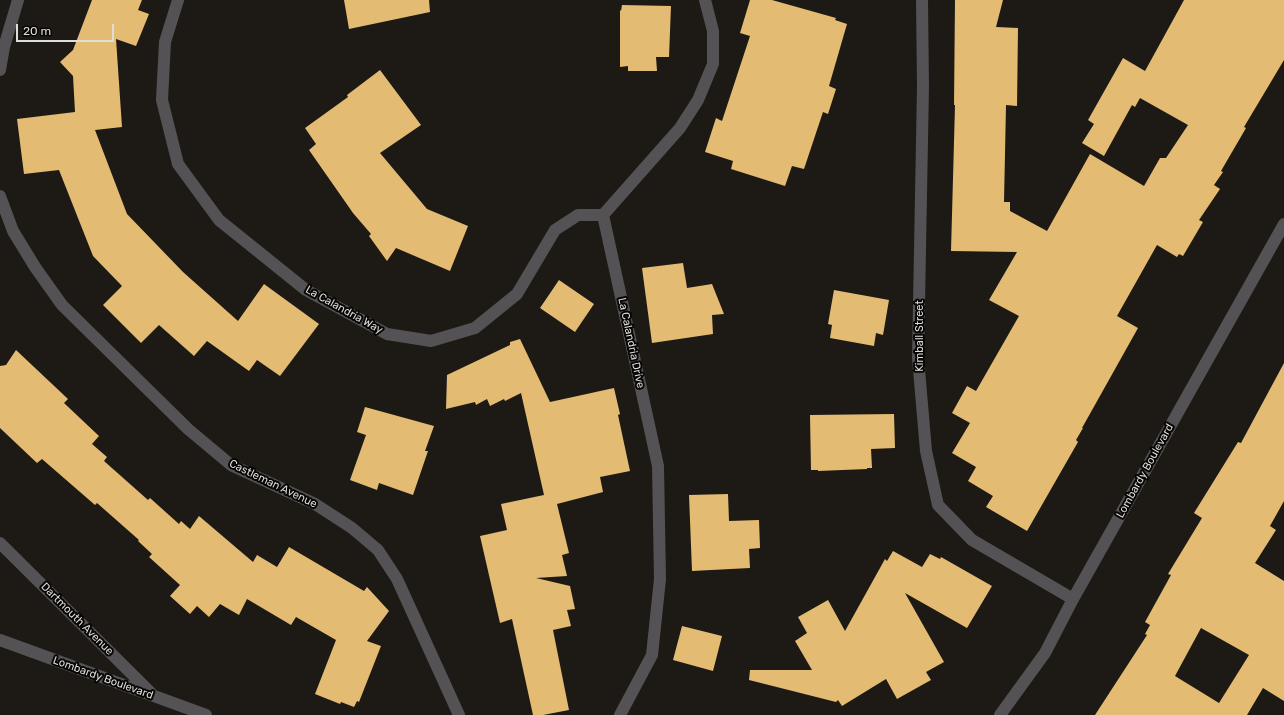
<!DOCTYPE html>
<style>
body{margin:0}
#map{position:relative;width:1284px;height:715px;overflow:hidden;background:#1d1a15;font-family:Rubik,sans-serif}
canvas{display:block}
.scale{position:absolute;left:16px;top:24px;width:98px;height:18px;box-sizing:border-box;border:2px solid #dfddd9;border-top:0;padding-left:5px;font-size:12px;line-height:14px;white-space:nowrap;color:#dfddd9;-webkit-text-stroke:3px #070604;paint-order:stroke}
</style>
<div id="map">
<canvas width="1284" height="715"></canvas>
<div class="scale">20 m</div>
</div>
<script>
const ctx = document.querySelector('canvas').getContext('2d');
ctx.lineJoin = 'round';
function fillPath(path, color) {
  ctx.fillStyle = color;
  ctx.fill(path, 'evenodd');
}
function toPath(rows) {
  const path = new Path2D();
  for (const r of rows) {
    path.moveTo(r[0], r[1]);
    for (let i = 2; i < r.length; i += 2) path.lineTo(r[i], r[i + 1]);
  }
  return path;
}
function stroke(path, color, width, dash) {
  ctx.strokeStyle = color;
  ctx.lineWidth = width;
  ctx.lineCap = dash ? 'butt' : 'round';
  ctx.setLineDash(dash || []);
  ctx.stroke(path);
}
function drawText(font, color, halo, rows, align = 'center') {
  ctx.font = font + ' Rubik,sans-serif';
  ctx.lineWidth = 4;
  ctx.setLineDash([]);
  ctx.textBaseline = 'middle';
  ctx.strokeStyle = halo;
  ctx.fillStyle = color;
  for (const [text, x, y, turn = 0] of rows) {
    ctx.save();
    ctx.translate(x, y);
    ctx.rotate((+turn || 0) * Math.PI / 180);
    ctx.textAlign = isNaN(turn) ? turn : align;
    if (halo) ctx.strokeText(text, 0, 0);
    ctx.fillText(text, 0, 0);
    ctx.restore();
  }
}
fillPath(toPath([
 [92,0,142,0,138,10,149,14,136,46,116,39,122,127,95,130,127,214,183,272,238,321,264,284,319,324,280,376,257,360,249,371,207,341,194,356,159,325,141,343,103,305,122,286,93,256,59,170,24,174,17,119,75,112,73,76,60,62,73,50],
 [344,0,429,0,430,12,349,29],
 [750,0,772,0,836,18,835,20,847,24,829,86,836,89,828,114,823,112,804,169,792,166,785,186,731,169,733,161,705,152,716,118,722,121,750,36,740,33],
 [955,0,1003,0,996,27,1018,28,1017,106,1006,105,1004,202,1010,202,1010,211,1047,231,1090,154,1144,186,1160,158,1166,158,1188,125,1140,98,1135,107,1132,105,1104,156,1082,143,1094,124,1088,120,1123,58,1145,71,1184,0,1284,0,1284,60,1244,127,1246,128,1221,171,1223,172,1214,185,1220,189,1199,220,1203,222,1183,256,1179,254,1177,257,1157,245,1117,316,1138,328,1082,428,1083,428,1076,440,1078,442,1027,531,986,507,993,496,968,481,976,467,952,453,970,423,952,413,967,386,976,391,1019,316,989,300,1017,252,951,251,955,105,954,105],
 [622,5,671,6,669,57,656,57,657,71,628,71,628,66,620,67,620,10,621,11],
 [380,70,421,125,380,153,427,209,468,226,450,271,396,248,387,261,369,236,371,234,353,213,309,150,316,144,305,128,348,97,347,95],
 [683,263,687,288,712,284,724,314,712,315,713,334,652,343,642,268],
 [559,280,594,304,575,332,540,308],
 [834,290,889,300,883,335,876,333,874,346,830,338,832,325,828,324],
 [520,339,550,402,614,388,620,414,618,415,630,471,600,477,603,492,557,504,569,553,562,555,567,576,536,578,570,586,575,609,567,610,571,626,553,630,569,710,543,715,533,715,512,619,500,623,480,536,507,530,501,504,544,495,521,393,505,401,504,399,490,406,487,399,476,405,475,402,446,409,447,375,510,345,510,342],
 [16,350,68,399,64,403,99,436,92,444,107,457,104,461,148,500,150,498,179,524,181,521,190,529,199,516,253,562,257,555,277,567,289,547,364,591,367,587,389,611,367,641,381,646,359,702,357,701,354,707,341,702,340,704,315,694,336,640,296,617,291,625,247,599,239,615,220,604,209,617,197,606,190,614,170,596,180,585,149,557,152,554,138,541,139,540,97,503,95,505,42,459,37,463,0,428,0,366,6,365],
 [1284,363,1284,501,1270,526,1276,530,1255,563,1284,581,1284,701,1263,688,1247,715,1095,715,1147,635,1145,634,1150,625,1145,622,1171,575,1168,574,1202,518,1194,513,1238,442,1241,443],
 [1201,628,1249,655,1219,703,1175,676],
 [365,407,434,426,425,451,428,451,413,495,379,483,377,490,350,480,366,435,357,432],
 [894,414,895,448,871,449,872,468,867,468,867,469,818,471,818,470,811,470,810,415],
 [728,494,729,521,759,520,760,548,749,549,750,568,692,571,689,495],
 [893,551,922,567,930,554,940,559,941,557,992,586,967,628,905,593,944,662,926,672,931,680,897,699,886,679,842,706,838,700,836,702,749,680,750,670,812,670,795,641,807,633,798,617,828,600,845,631,885,559,887,561],
 [682,626,722,636,713,671,673,660]
]), '#e4bb72');
stroke(toPath([
 [178,0,165,42,162,100,178,164,219,220,306,290,387,334,431,341,475,328,517,294,555,230,578,215,603,215],
 [922,0,923,86,918,358,926,451,938,505,972,540,1073,599],
 [0,70,4,47,18,0],
 [0,196,13,231,35,267,62,305,188,429,231,465,315,504,352,528,378,550,397,579,459,715],
 [0,543,151,693],
 [0,640,206,715],
 [620,715,652,655,660,579,658,466,603,215,680,128,698,100,713,64,713,31,705,0],
 [1000,715,1045,653,1073,599,1284,224]
]), '#545255', 12);
drawText('11px', '#dfddd9', '#070604', [
 ["La Calandria Way",344,310,29],
 ["Kimball Street",920,336,-90],
 ["La Calandria Drive",631,343,78],
 ["Lombardy Boulevard",1145,471,-61],
 ["Castleman Avenue",273,484,26],
 ["Dartmouth Avenue",77,619,45],
 ["Lombardy Boulevard",103,678,20]
]);
</script>
